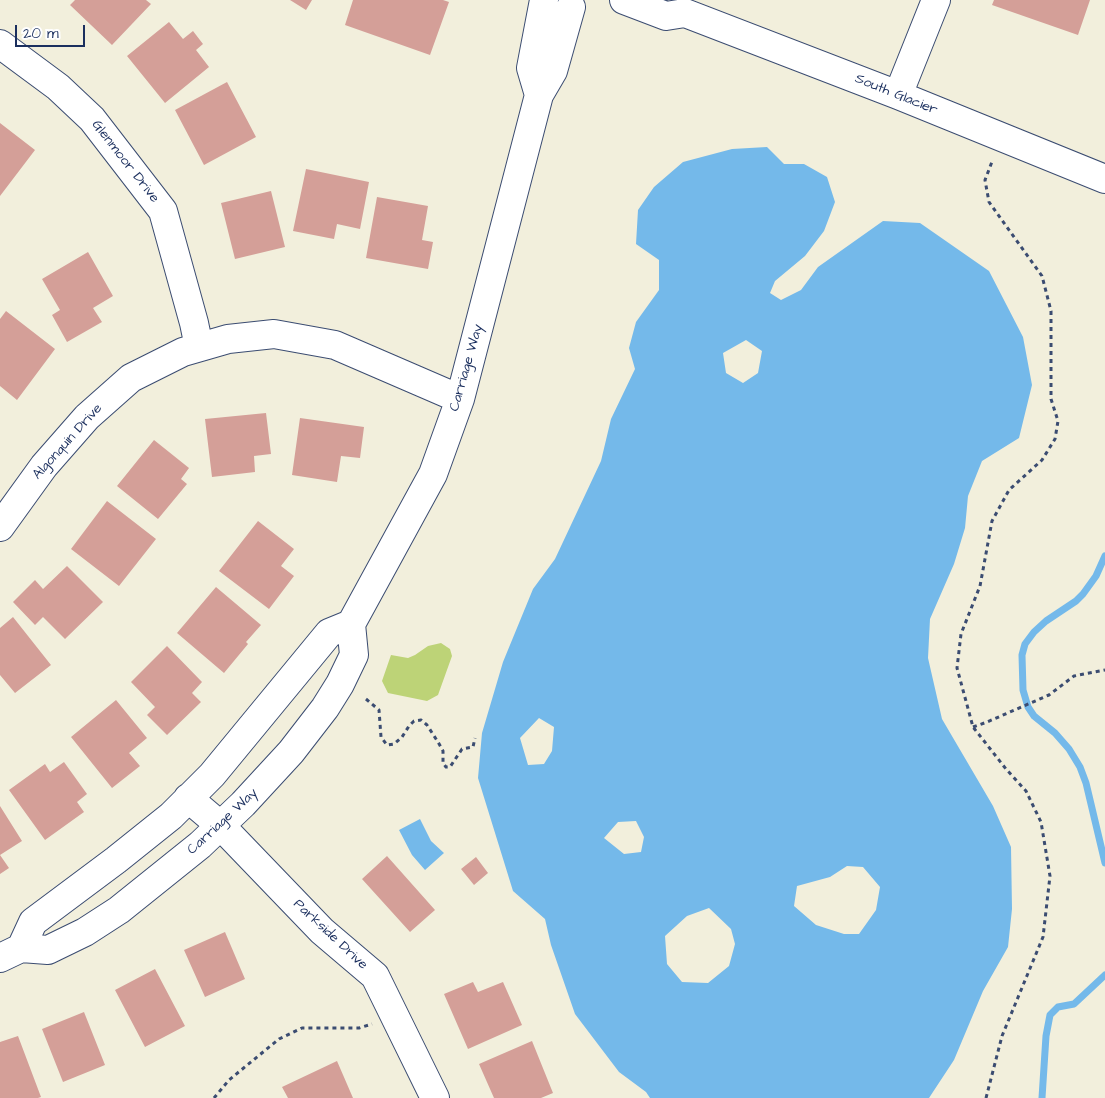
<!DOCTYPE html>
<style>
body{margin:0}
#map{position:relative;width:1105px;height:1098px;overflow:hidden;background:#f2efdc;font-family:"Architects Daughter",sans-serif}
canvas{display:block}
.scale{position:absolute;left:15px;top:25px;width:70px;height:22px;box-sizing:border-box;border:2px solid #1b2f5e;border-top:0;padding-left:6px;font-size:15px;line-height:18px;white-space:nowrap;color:#1b2f5e;-webkit-text-stroke:4px #fff;paint-order:stroke}
</style>
<div id="map">
<canvas width="1105" height="1098"></canvas>
<div class="scale">20 m</div>
</div>
<script>
const ctx = document.querySelector('canvas').getContext('2d');
ctx.lineJoin = 'round';
function fillPath(path, color) {
  ctx.fillStyle = color;
  ctx.fill(path, 'evenodd');
}
function toPath(rows) {
  const path = new Path2D();
  for (const r of rows) {
    path.moveTo(r[0], r[1]);
    for (let i = 2; i < r.length; i += 2) path.lineTo(r[i], r[i + 1]);
  }
  return path;
}
function stroke(path, color, width, dash) {
  ctx.strokeStyle = color;
  ctx.lineWidth = width;
  ctx.lineCap = dash ? 'butt' : 'round';
  ctx.setLineDash(dash || []);
  ctx.stroke(path);
}
function drawText(font, color, halo, rows, align = 'center') {
  ctx.font = font + ' "Architects Daughter",sans-serif';
  ctx.lineWidth = 4;
  ctx.setLineDash([]);
  ctx.textBaseline = 'middle';
  ctx.strokeStyle = halo;
  ctx.fillStyle = color;
  for (const [text, x, y, turn = 0] of rows) {
    ctx.save();
    ctx.translate(x, y);
    ctx.rotate((+turn || 0) * Math.PI / 180);
    ctx.textAlign = isNaN(turn) ? turn : align;
    if (halo) ctx.strokeText(text, 0, 0);
    ctx.fillText(text, 0, 0);
    ctx.restore();
  }
}
fillPath(toPath([
 [441,643,450,649,452,656,438,695,427,701,388,693,382,681,391,655,408,658,415,655,428,646]
]), '#bdd377');
fillPath(toPath([
 [767,147,784,164,804,164,827,177,835,202,824,231,805,256,775,281,770,293,781,300,801,290,818,267,883,221,920,223,989,271,1023,337,1032,385,1019,438,982,461,968,496,965,528,954,564,930,619,928,658,942,719,993,806,1011,847,1012,909,1008,947,983,991,954,1060,929,1098,650,1098,646,1092,619,1072,575,1014,551,945,545,919,513,891,478,778,482,733,503,662,533,589,555,559,601,461,611,419,635,369,629,348,636,322,659,290,659,260,636,244,638,210,654,187,683,162,732,149],
 [746,340,762,351,758,373,743,383,726,373,723,353],
 [539,718,554,727,552,751,544,764,528,765,520,738],
 [636,821,644,837,641,852,624,854,604,838,618,822],
 [847,866,863,867,880,887,876,910,859,934,844,934,816,925,794,906,797,886,830,877],
 [709,908,731,929,735,944,729,966,708,983,682,982,667,964,665,936,687,916],
 [420,819,431,841,444,853,425,870,412,855,399,830]
]), '#74b9ea');
stroke(toPath([
 [1105,556,1096,576,1083,594,1076,601,1046,621,1034,632,1025,644,1022,655,1023,690,1028,707,1034,716,1055,733,1069,749,1080,767,1086,783,1105,863],
 [1042,1098,1046,1036,1050,1015,1058,1007,1074,1004,1105,975]
]), '#74b9ea', 7);
fillPath(toPath([
 [75,0,146,0,151,4,112,45,70,5],
 [290,0,312,0,306,10],
 [353,0,443,0,449,2,430,55,345,25],
 [994,0,1090,0,1078,35,992,5],
 [169,22,183,39,193,31,203,44,196,50,209,67,165,103,127,56],
 [227,82,256,137,204,165,175,110],
 [0,123,35,150,0,196],
 [306,169,369,182,360,229,337,224,334,239,293,231],
 [271,191,285,247,235,259,221,203],
 [377,197,428,206,422,240,433,242,428,269,366,258],
 [88,252,113,296,93,308,102,322,67,342,52,315,60,310,42,279],
 [6,311,55,349,17,400,0,386,0,319],
 [266,413,271,454,254,456,255,472,212,477,205,419],
 [300,418,364,427,360,458,341,456,337,482,292,475],
 [154,440,189,468,181,479,187,484,158,519,117,486],
 [107,501,156,539,119,586,71,549],
 [258,521,294,549,281,566,294,576,269,609,219,571],
 [67,566,103,602,65,639,43,617,35,625,13,602,35,580,43,589],
 [216,587,261,625,246,642,248,644,224,673,177,633],
 [13,617,51,665,15,693,0,675,0,628],
 [167,646,202,682,192,693,201,702,167,735,147,715,155,707,131,682],
 [116,700,147,738,129,753,140,766,112,788,71,737],
 [64,762,87,794,77,802,84,812,45,840,9,790,45,764,50,772],
 [0,806,22,841,0,855,9,868,0,874],
 [387,856,435,910,410,932,362,879],
 [476,857,488,873,474,885,461,869],
 [225,932,245,979,205,997,184,950],
 [155,969,185,1026,145,1047,115,990],
 [473,982,478,992,503,982,522,1025,468,1049,444,994],
 [84,1012,105,1065,63,1082,42,1029],
 [18,1036,41,1097,38,1098,0,1098,0,1042],
 [532,1041,553,1093,541,1098,494,1098,479,1064],
 [337,1061,353,1098,288,1098,282,1087]
]), '#d49f98');
const minor = toPath([
 [624,0,666,16,685,13,898,95,1105,179],
 [0,44,58,87,92,119,163,211,194,323,199,347],
 [539,95,531,68,544,0],
 [898,95,936,0],
 [0,527,44,466,87,417,131,378,183,352,228,339,274,334,335,345,460,399],
 [188,798,221,826,322,931,375,976,435,1098],
 [21,948,33,922,116,860,171,816,212,775,329,633,351,624],
 [0,958,21,948,48,950,85,932,119,910,200,845,243,804,291,752,325,708,340,684,354,655,351,624,433,474,460,399,539,95,553,71,571,7]
]);
stroke(minor, '#3b4c71', 30);
stroke(toPath([
 [366,699,379,710,381,737,387,745,394,744,402,737,409,726,414,721,421,720,427,725,438,742,443,751,443,763,446,767,450,767,462,749,473,747,475,738],
 [973,727,987,722,1049,695,1074,676,1105,670],
 [214,1098,229,1080,279,1039,302,1028,359,1028,372,1024],
 [986,1098,1002,1036,1043,937,1050,876,1041,822,1026,791,1006,769,973,727,957,668,961,634,980,586,992,521,1009,490,1042,460,1055,439,1058,421,1051,399,1051,311,1042,276,989,202,985,180,993,159]
]), '#3b4c71', 3, [4, 4]);
stroke(minor, '#fff', 28);
drawText('14px', '#1b2f5e', '#fff', [
 ["South Glacier",896,95,22],
 ["Glenmoor Drive",125,162,52],
 ["Carriage Way",467,368,-74],
 ["Algonquin Drive",68,442,-48],
 ["Carriage Way",223,822,-43],
 ["Parkside Drive",330,935,43]
]);
</script>
